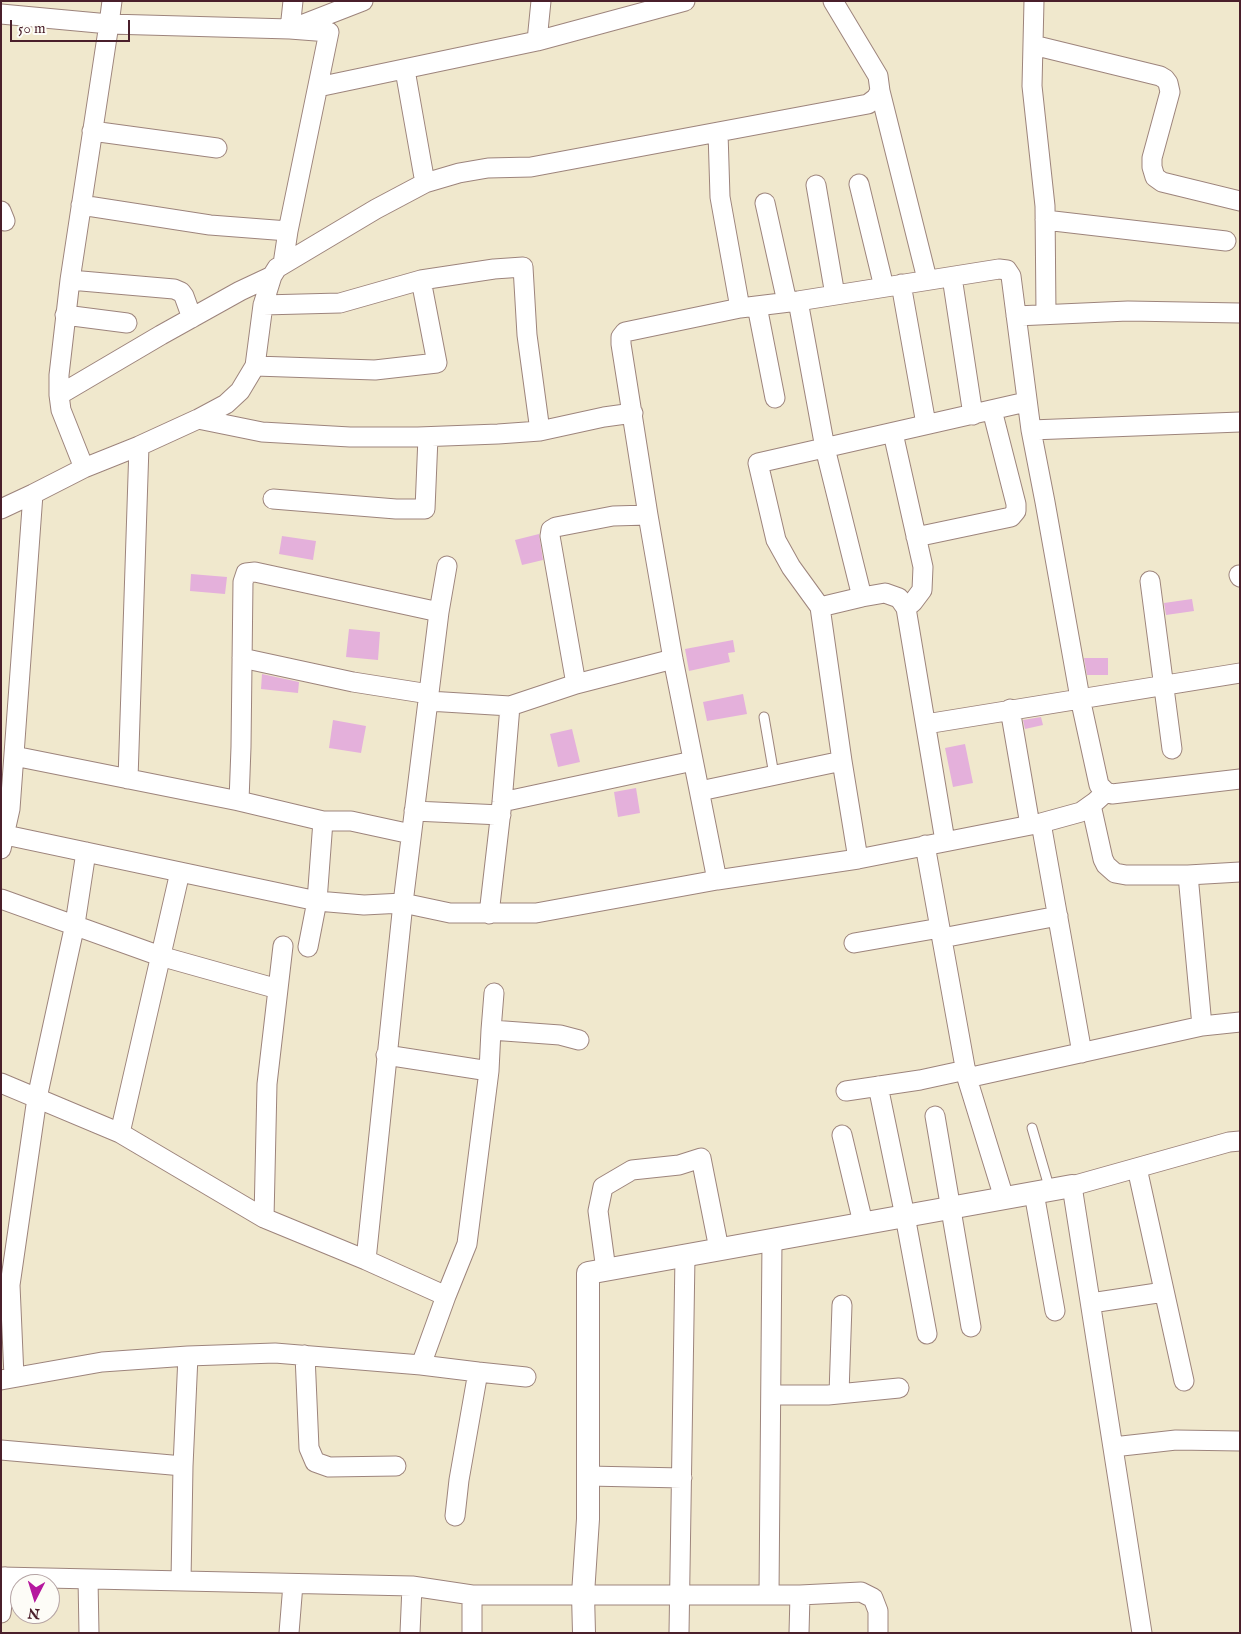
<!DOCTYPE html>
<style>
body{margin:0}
#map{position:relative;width:1241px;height:1634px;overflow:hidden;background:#f0e8cd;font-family:"IM FELL English",serif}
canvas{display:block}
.frame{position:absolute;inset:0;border:2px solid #4a1f2b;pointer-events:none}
.north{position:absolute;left:10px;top:1574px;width:50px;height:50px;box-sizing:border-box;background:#fdfcf7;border:1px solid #b5a4a5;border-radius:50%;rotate:185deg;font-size:14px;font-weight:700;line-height:20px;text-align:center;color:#4a1f2b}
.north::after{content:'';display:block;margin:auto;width:18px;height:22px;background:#b5179e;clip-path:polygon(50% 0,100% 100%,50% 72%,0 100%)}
.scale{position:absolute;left:10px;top:20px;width:120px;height:22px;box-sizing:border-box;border:2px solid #4a1f2b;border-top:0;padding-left:6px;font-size:15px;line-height:18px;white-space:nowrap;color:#4a1f2b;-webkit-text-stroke:4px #fdfcf7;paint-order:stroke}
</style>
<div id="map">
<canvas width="1241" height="1634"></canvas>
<div class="frame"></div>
<div class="north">N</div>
<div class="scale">50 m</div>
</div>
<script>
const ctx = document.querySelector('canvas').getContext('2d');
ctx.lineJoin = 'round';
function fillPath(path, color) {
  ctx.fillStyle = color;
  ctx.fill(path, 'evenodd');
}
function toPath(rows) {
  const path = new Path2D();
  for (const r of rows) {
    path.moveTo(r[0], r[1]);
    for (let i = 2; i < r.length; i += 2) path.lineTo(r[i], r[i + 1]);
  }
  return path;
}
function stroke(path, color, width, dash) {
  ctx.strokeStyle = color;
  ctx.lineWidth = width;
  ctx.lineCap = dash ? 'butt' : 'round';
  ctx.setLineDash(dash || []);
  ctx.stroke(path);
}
fillPath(toPath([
 [539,534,543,560,522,565,515,540],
 [282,536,316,541,313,560,279,554],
 [191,574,227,577,225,594,190,591],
 [1192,599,1194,611,1166,615,1164,603],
 [349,629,380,632,378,660,346,657],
 [733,640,735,652,728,653,730,662,689,671,685,649],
 [1084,658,1108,658,1108,675,1087,675],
 [262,674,299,682,298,693,261,689],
 [743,694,747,714,707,721,703,702],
 [1041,717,1043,725,1025,729,1023,720],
 [333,720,366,726,361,753,329,748],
 [572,729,580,762,558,767,550,734],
 [965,744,973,783,953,787,945,748],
 [636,788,640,813,618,817,614,792]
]), '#e4b0db');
const service = toPath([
 [764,717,774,775],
 [1032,1128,1050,1190]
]);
const minor = toPath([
 [1034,1,1032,86,1045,206,1046,314],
 [1,14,109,24,112,1],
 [296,27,363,1],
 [537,41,541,1],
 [1033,45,1160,76,1165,79,1168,83,1170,92,1152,158,1152,167,1155,177,1162,182,1240,201],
 [405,70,425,183],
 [318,87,537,41,685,1],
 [880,91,927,279],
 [92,131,217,148],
 [718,132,720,197,740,308],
 [859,184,884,287],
 [816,185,835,295],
 [765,203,787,302],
 [81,205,210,225,288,231],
 [1,211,5,221],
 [1045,220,1226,241],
 [283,264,288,231,329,32,290,29],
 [952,277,973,415],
 [70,280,174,289,181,292,184,296,192,318],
 [901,284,926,424],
 [798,301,825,448,862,597],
 [263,305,340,303,421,280,494,269,523,267,527,335,540,431],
 [757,306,775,398],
 [65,315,127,323],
 [1016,316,1128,311,1240,313],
 [255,366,375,370,437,363,421,280],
 [59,395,161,335,240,291,272,276],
 [198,419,262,432,350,437,418,437,498,434,540,431,604,417,633,413],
 [1031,430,1240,422],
 [893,433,923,567,922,590,913,602,906,608],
 [84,468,61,410,59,395,59,375,70,280,109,24,290,29,293,1],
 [273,499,396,509,425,509,428,437],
 [1,509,33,494,84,468,139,446,198,419,226,404,240,391,255,366,263,305,272,276,277,268,376,209,425,183,459,173,488,168,531,167,868,104,876,98,880,91,878,76,833,1],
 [916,537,1011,517,1016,511,1016,504,992,410],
 [1239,575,1240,577],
 [1150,581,1172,749],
 [820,607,791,567,776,540,758,463,1026,402],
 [242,658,353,682,429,694],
 [576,684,550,536,551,530,556,527,613,516,648,515],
 [428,701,510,706,576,684,673,659],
 [1010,709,1030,825],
 [926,724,1240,673],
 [14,756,239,801,323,821,317,901,308,947],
 [128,779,139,446],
 [700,791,842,761],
 [239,801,241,747,243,582,246,573,255,572,439,612],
 [502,802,693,761],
 [1091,805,1103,859,1106,865,1115,873,1126,875,1188,875,1240,872],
 [414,811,501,815],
 [323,821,351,821,411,834],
 [1041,823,1082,1053],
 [1,834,317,901,364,905,403,903,450,913,536,913,717,880,858,859,1041,823,1081,812,1095,802,1106,792],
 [925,845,967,1078,1004,1198],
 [1,849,10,809,33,494],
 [858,859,842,761,820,607,862,597,885,593,899,598,906,608,945,841],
 [1188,875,1202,1026],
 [717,880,673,659,648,515,621,344,621,337,625,332,740,308,798,301,999,269,1007,270,1011,276,1031,430,1045,502,1080,698,1099,785,1106,792,1112,794,1240,779],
 [1,899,160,956,278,989],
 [489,914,502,802,510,706],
 [942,938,1058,916],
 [854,943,940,928],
 [491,1030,560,1035,579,1040],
 [386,1055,489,1071],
 [967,1078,1202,1026,1240,1022],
 [1,1083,120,1133,264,1218,366,1260,446,1296],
 [878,1086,905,1216,927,1334],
 [846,1091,920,1080,966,1070],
 [935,1116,971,1327],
 [120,1133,180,872],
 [842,1135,863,1223],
 [1137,1168,1184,1381],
 [1034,1193,1055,1311],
 [264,1218,267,1084,283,946],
 [366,1260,403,903,439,612,447,566],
 [606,1270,598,1211,603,1187,632,1170,679,1165,701,1158,719,1249],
 [1,1284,10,1285,14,1377],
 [10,1285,37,1098,75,924,86,852],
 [1091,1303,1164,1292],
 [305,1355,309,1448,315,1462,329,1467,396,1466],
 [421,1365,446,1296,467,1244,489,1071,491,1030,494,993],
 [478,1372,526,1377],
 [1,1380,102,1362,188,1356,275,1353,421,1365,478,1372,459,1480,455,1516],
 [839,1394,842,1305],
 [771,1395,828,1395,899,1388],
 [1113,1447,1176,1440,1240,1441],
 [1,1450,183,1466],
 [588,1476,682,1478],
 [1,1577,412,1586,472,1595,800,1595,861,1592,873,1598,878,1611,878,1633],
 [88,1579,89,1633],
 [181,1581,183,1466,188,1356],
 [472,1595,472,1633],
 [769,1595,772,1240],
 [1,1613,5,1577],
 [289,1633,293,1584],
 [410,1633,412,1586],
 [679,1633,685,1256],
 [799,1633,800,1595],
 [1142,1633,1072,1186,1229,1142,1240,1141]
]);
const tertiary = toPath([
 [584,1633,583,1594,588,1519,588,1273,1072,1186]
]);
stroke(service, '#9d847c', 11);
stroke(minor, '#9d847c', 21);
stroke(tertiary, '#9d847c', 24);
stroke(service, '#fff', 9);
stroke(minor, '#fff', 19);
stroke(tertiary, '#fff', 22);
</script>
